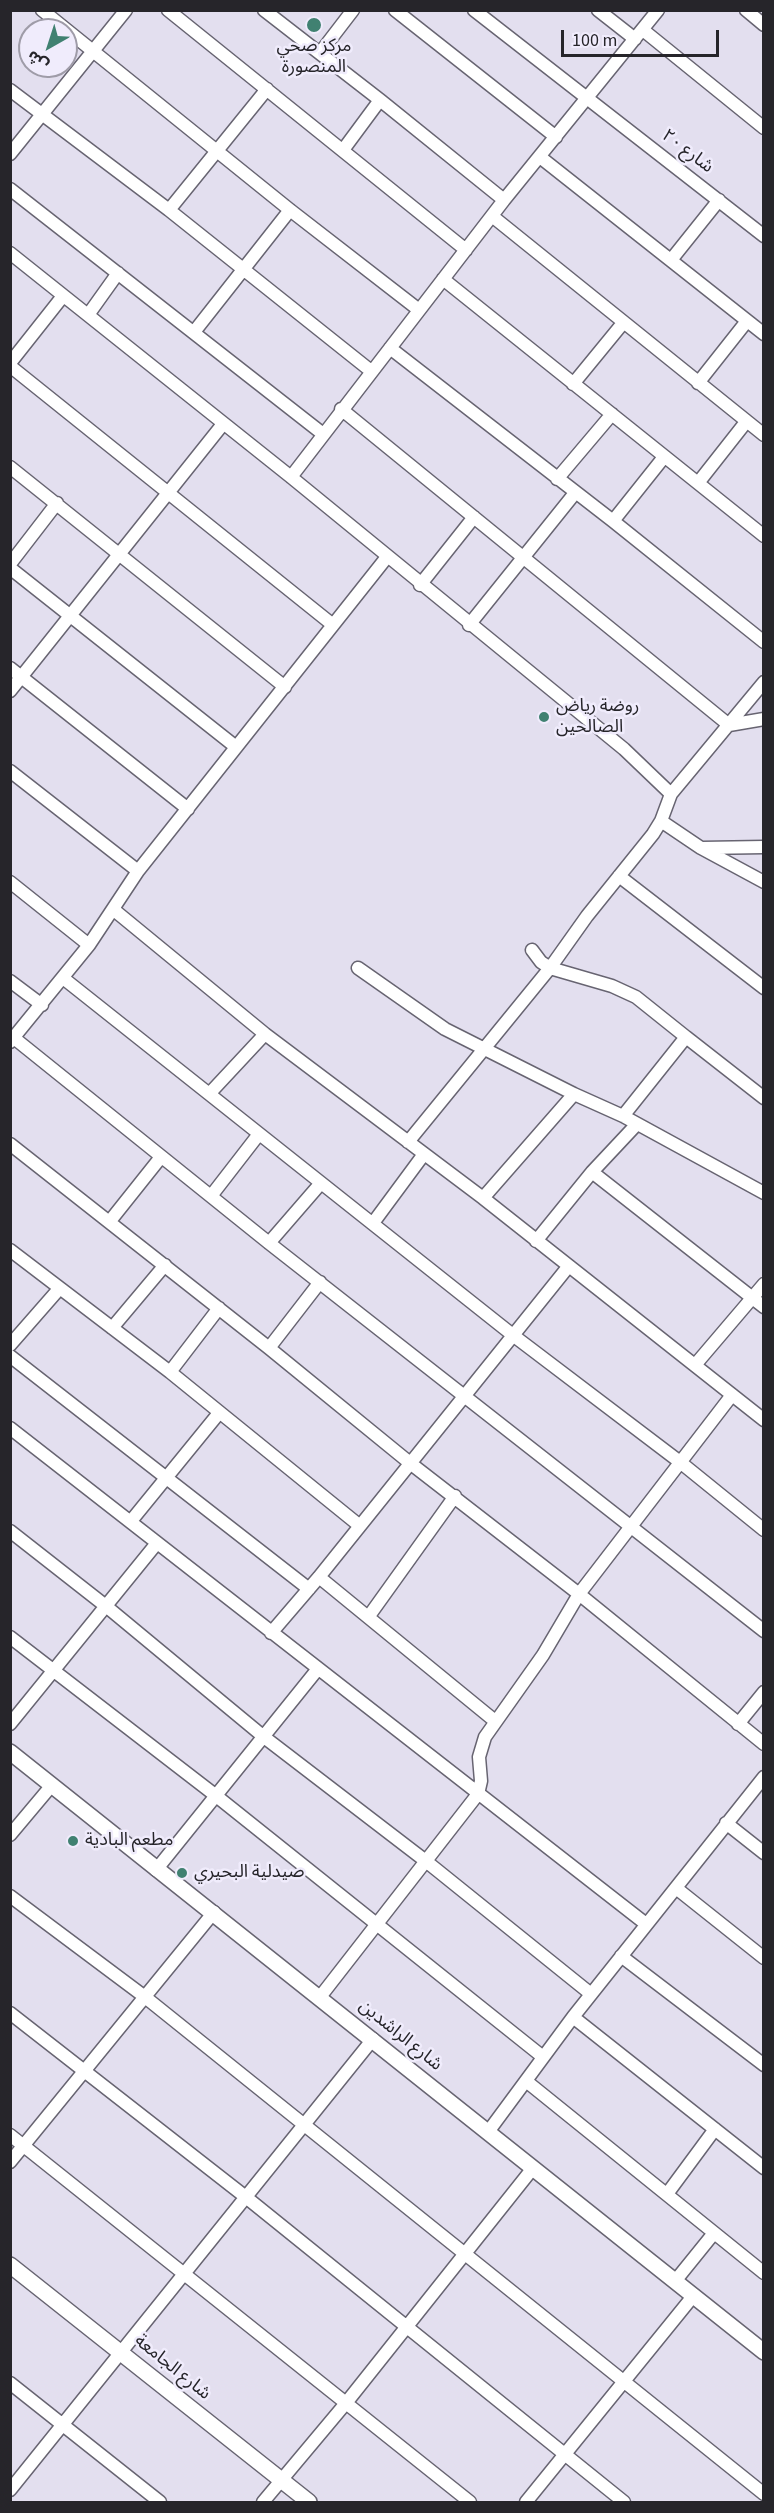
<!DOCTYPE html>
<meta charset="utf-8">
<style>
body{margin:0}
#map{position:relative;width:774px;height:2513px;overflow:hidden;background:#e3dfef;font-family:"Source Sans 3","Noto Sans Arabic",sans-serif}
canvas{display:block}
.frame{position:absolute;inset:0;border:12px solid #26252a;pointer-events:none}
.north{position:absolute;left:18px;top:18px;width:60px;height:60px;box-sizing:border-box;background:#f0ecfc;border:2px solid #9f9ca8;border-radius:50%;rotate:219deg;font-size:16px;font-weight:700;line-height:24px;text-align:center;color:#26252a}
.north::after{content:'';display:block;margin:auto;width:21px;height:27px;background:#408171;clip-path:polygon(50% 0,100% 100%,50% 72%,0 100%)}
.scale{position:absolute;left:561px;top:30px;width:158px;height:27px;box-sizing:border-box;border:3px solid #26252a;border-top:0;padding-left:8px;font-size:18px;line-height:21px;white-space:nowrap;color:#26252a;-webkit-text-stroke:4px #f0ecfc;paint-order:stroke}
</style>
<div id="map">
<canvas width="774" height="2513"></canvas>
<div class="frame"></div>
<div class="north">ش</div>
<div class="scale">100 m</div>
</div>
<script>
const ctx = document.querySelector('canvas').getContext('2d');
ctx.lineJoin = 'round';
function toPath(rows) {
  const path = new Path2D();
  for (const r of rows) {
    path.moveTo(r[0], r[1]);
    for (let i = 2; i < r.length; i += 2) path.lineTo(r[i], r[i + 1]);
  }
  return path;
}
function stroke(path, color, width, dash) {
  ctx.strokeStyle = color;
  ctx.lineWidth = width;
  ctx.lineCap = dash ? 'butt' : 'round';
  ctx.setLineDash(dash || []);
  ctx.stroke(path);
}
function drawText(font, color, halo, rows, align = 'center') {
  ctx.font = font + ' "Source Sans 3","Noto Sans Arabic",sans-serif';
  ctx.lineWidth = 5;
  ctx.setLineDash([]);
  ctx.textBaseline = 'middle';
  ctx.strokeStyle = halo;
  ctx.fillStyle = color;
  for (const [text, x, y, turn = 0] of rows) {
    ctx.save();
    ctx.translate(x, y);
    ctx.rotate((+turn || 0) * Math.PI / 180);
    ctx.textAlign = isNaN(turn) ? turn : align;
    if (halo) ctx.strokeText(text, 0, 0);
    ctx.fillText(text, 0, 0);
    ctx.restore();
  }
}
const minor = toPath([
 [42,10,290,210,419,310],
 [168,10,466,250],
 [264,10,380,100,504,200],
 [395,10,556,137],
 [474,10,764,236],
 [598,10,635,39],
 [746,10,764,25],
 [643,30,764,128],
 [320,53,353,10],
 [10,90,169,210,371,371],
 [343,150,380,100],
 [10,154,126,10],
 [540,157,764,334],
 [10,189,323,434],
 [169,210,267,89],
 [492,216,764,435],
 [10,253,291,477,624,749,671,794],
 [671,260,719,200],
 [443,279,764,536],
 [88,315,118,273],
 [194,332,290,210],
 [390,348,613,521,764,642],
 [10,363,63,296],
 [10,366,333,625],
 [698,383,747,321],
 [573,384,623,323],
 [341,409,729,725],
 [10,467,285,687],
 [291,477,504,200,658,10],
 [557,479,612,414],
 [698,483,746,422],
 [613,521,664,457],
 [10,564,57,503],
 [10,568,236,747],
 [420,585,474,517],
 [469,625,575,493],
 [10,668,188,809],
 [10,691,223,424],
 [729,725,764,719],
 [10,771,138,871],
 [661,821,701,848,764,882],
 [702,848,764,847],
 [619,876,764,988],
 [10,882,89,945],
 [114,910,265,1034,483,1198,764,1420],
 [532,950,541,962,550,968,612,986,636,997,686,1037,623,1116],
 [358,968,445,1029,574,1094,623,1116,764,1193],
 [63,978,514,1336,680,1462,764,1530],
 [10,981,42,1005],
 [686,1037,764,1098],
 [14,1038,269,1243,764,1631],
 [10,1042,89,945,138,871,387,557],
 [210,1093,265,1034],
 [408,1142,550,968,587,916,653,834,661,821,671,794,764,682],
 [10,1144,269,1348,410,1463,579,1594,764,1744],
 [592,1172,764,1307],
 [211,1196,259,1134],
 [483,1198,574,1094],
 [110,1221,161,1157],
 [373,1223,424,1154],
 [536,1241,592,1172,637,1124],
 [269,1243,321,1183],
 [10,1250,170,1372,360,1526],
 [112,1328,165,1265],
 [10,1345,59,1289],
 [269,1348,320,1282],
 [10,1356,309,1589],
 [695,1365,764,1284],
 [170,1372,219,1308],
 [10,1428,646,1924],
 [131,1521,219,1413],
 [10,1531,107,1607,264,1737,427,1862,591,1994],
 [319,1577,495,1721],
 [369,1616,455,1496],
 [271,1633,319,1577,568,1267],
 [10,1637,215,1795,543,2057],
 [10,1724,157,1543],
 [738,1724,764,1692],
 [726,1823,764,1853],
 [10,1835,52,1785],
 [156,1870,317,1670],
 [676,1888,764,1958],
 [10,1896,145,1997,764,2494],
 [621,1956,764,2065],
 [320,1997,478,1794,481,1781,479,1757,485,1737,543,1655,579,1594,732,1395],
 [10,2013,247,2198,624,2502],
 [573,2017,764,2168],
 [526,2081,764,2273],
 [488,2132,573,2017,764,1777],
 [10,2135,470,2502],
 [10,2162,214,1912],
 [667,2194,715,2129],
 [676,2280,714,2233],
 [10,2383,160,2502],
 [10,2490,373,2039],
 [263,2502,346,2403,533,2168],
 [526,2502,694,2295]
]);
const tertiary = toPath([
 [10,1752,764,2352],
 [10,2265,309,2502]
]);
stroke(minor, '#676471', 15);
stroke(tertiary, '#676471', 18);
stroke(minor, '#fff', 12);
stroke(tertiary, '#fff', 15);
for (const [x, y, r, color] of [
 [314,25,8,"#408171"],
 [544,717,6,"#408171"],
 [73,1841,6,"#408171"],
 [182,1873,6,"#408171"]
]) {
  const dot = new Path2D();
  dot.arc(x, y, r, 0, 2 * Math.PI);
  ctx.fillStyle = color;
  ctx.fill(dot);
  stroke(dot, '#f0ecfc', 2);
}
drawText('18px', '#26252a', '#f0ecfc', [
 ["مركز صحي",314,47,"center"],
 ["المنصورة",314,68,"center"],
 ["روضة رياض",556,707],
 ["الصالحين",556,728],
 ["مطعم البادية",85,1841],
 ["صيدلية البحيري",194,1873]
], 'left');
drawText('18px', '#26252a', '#f0ecfc', [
 ["شارع ٢٠",687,152,37],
 ["شارع الراشدين",400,2036,39],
 ["شارع الجامعة",172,2368,39]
]);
</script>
